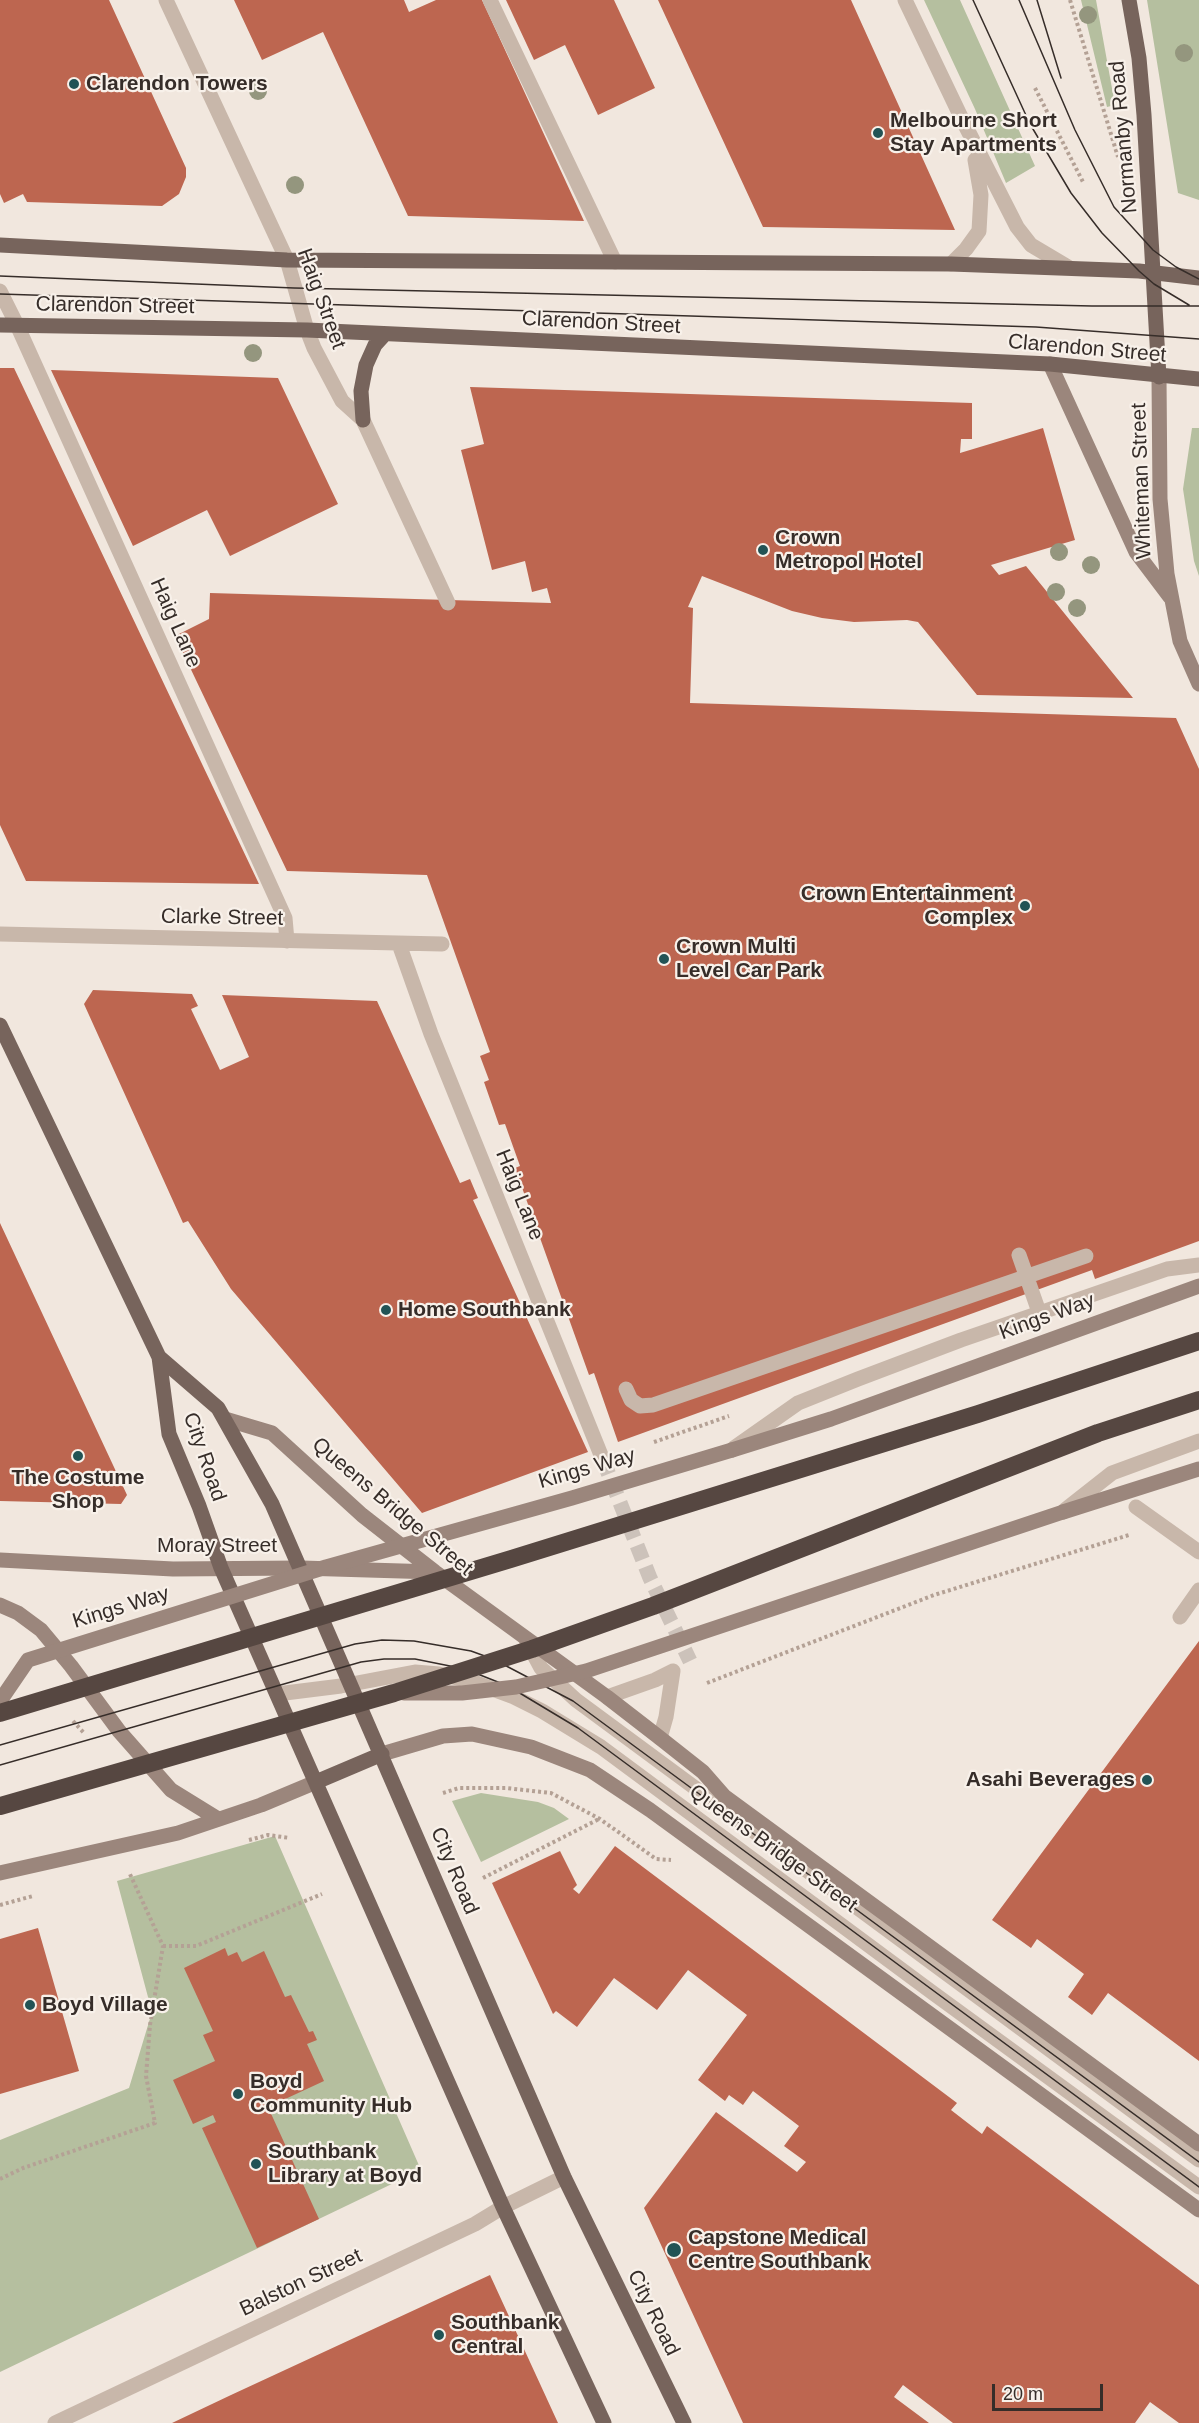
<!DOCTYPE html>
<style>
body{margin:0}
#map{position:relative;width:1199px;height:2423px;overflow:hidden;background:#f1e7de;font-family:Arial,sans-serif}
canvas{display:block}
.scale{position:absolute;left:992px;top:2384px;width:111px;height:27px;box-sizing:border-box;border:3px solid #362d29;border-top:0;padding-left:8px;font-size:18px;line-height:21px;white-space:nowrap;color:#362d29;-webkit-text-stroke:4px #f8f1ea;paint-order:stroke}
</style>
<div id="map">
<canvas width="1199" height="2423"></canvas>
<div class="scale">20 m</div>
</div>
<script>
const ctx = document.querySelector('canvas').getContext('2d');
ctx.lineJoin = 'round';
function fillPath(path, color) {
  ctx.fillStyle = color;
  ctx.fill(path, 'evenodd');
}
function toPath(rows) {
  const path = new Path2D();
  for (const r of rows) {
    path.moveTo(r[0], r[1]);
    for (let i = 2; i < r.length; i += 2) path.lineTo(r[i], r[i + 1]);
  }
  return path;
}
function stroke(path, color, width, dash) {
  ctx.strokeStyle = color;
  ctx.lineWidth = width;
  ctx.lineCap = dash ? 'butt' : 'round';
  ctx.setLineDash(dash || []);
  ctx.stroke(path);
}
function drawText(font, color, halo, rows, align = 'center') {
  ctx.font = font + ' Arial,sans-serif';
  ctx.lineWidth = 4.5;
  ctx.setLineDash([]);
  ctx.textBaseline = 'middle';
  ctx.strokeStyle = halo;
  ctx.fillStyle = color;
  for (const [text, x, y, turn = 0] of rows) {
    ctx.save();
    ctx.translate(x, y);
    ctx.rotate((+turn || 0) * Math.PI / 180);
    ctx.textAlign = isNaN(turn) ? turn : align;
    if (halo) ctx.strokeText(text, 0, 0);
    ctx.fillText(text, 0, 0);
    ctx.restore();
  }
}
fillPath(toPath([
 [924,0,960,0,1035,166,1006,183,975,109],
 [1081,0,1096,0,1115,105,1107,107],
 [1147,0,1199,0,1199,200,1178,193],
 [1192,428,1199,428,1199,576,1194,561,1183,489],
 [481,1793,538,1802,554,1808,569,1819,481,1862,452,1801],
 [275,1836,421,2170,0,2372,0,2140,129,2088,152,2012,117,1881]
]), '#b5bf9f');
fillPath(toPath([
 [0,0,109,0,186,168,186,177,179,194,162,206,27,202,23,194,4,203,0,194],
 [234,0,404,0,409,12,436,0,482,0,584,221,408,216,323,32,262,60],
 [506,0,614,0,655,88,598,115,565,45,534,60],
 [658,0,851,0,955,230,763,227],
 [0,368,14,368,259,884,26,881,0,825],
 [51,370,278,378,338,504,230,556,207,510,133,546],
 [470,387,972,403,972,439,961,439,960,453,1043,428,1075,540,991,565,999,575,1026,566,1133,698,977,695,918,622,907,620,854,622,822,618,792,611,702,576,688,607,693,608,690,703,1176,718,1199,769,1199,1241,1095,1279,1092,1270,618,1442,594,1373,589,1375,515,1168,520,1166,505,1124,499,1125,484,1082,489,1080,480,1056,490,1052,427,875,287,871,175,636,209,619,210,593,551,603,547,588,532,592,525,561,492,570,461,450,484,444],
 [93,990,192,994,198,1006,191,1009,220,1070,249,1057,222,995,377,1001,460,1183,470,1179,478,1198,473,1200,588,1452,422,1513,231,1289,188,1221,183,1223,84,1004],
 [0,1223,127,1495,121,1504,0,1501],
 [1199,1641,1199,2061,1108,1993,1092,2015,1068,1997,1084,1974,1037,1939,1031,1948,992,1920],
 [615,1846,957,2103,951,2110,982,2134,987,2126,1199,2285,1199,2423,1179,2423,1150,2402,1135,2423,953,2423,903,2385,894,2397,929,2423,743,2423,644,2208,716,2112,797,2172,806,2162,784,2146,799,2126,753,2091,743,2105,729,2095,725,2101,698,2080,747,2015,688,1970,657,2010,614,1978,577,2027,556,2011,553,2014,492,1883,560,1851,577,1885,573,1889,579,1894],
 [38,1928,79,2071,0,2094,0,1939],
 [225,1948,228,1956,237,1952,242,1962,264,1951,285,1997,291,1995,309,2032,313,2031,317,2040,307,2044,324,2081,268,2107,319,2219,257,2248,202,2128,216,2122,213,2115,193,2124,173,2080,215,2061,203,2035,213,2031,184,1968],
 [490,2275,558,2423,172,2423,231,2395]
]), '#bd6650');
stroke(toPath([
 [603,1460,650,1578,690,1661]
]), '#ccc2ba', 15, [15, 8]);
stroke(toPath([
 [1070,0,1118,157],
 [1035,88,1083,182],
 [654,1442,729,1416],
 [707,1683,934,1595,1129,1535],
 [73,1721,84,1733],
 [443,1793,459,1788,506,1788,551,1793,600,1819,656,1859,671,1860],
 [249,1840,268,1835,290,1838],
 [483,1878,599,1819],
 [0,1905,33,1896],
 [163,1946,196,1946,322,1894],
 [0,2179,23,2168,155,2123,146,2076,150,2025,163,1946,129,1872]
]), '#b4a195', 4, [3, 3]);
stroke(toPath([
 [490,0,615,262],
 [17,325,285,918,287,941],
 [734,1448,798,1403,858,1379,961,1340,1167,1269,1199,1265],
 [1136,1507,1199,1552],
 [1065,1510,1112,1473,1199,1441],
 [1180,1617,1199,1590],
 [526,1640,541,1668,576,1700,1199,2160],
 [277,1694,341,1686,415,1672,439,1674,471,1681,514,1697,542,1711,601,1747,933,1993,1199,2187],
 [607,1697,655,1680,673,1671],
 [660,1738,666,1717,673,1671]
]), '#c8b7aa', 15);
stroke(toPath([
 [166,0,287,260,307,330,314,348,342,401,363,420,448,603],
 [905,0,961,117,1017,227,1031,245,1068,267],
 [951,264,966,249,979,231,981,195,975,160],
 [0,291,17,325],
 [0,934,442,944],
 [399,944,431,1034,603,1460],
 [55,2423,475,2224,503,2207,564,2177]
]), '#c8b7aa', 15);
stroke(toPath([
 [1050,364,1136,552,1170,597],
 [1159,377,1160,499,1167,574,1180,641,1199,684],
 [225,1419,272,1433,362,1515,435,1572,607,1697,660,1738,703,1772,724,1796,1199,2144],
 [732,1450,831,1419,1199,1286],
 [1063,1512,1199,1469],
 [0,1560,173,1569,301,1568,435,1572],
 [0,1605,18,1613,41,1630,71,1666,119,1731,171,1790,218,1819],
 [382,1754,443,1736,472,1734,531,1747,590,1770,650,1810,1199,2210],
 [0,1873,178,1833,261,1805,316,1782]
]), '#9b867c', 15);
stroke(toPath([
 [1129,0,1139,58,1144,115,1159,377],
 [0,245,287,260,951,264,1139,271,1199,278],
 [0,325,307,330,1050,364,1199,379],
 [363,420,361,391,366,365,375,345,385,334],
 [0,1025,159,1357,169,1434,199,1506,221,1568,503,2207,604,2423],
 [159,1357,218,1408,272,1504,564,2177,684,2423],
 [316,1782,382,1754]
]), '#77645c', 15);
stroke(toPath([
 [973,0,1030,124,1071,193,1102,233,1139,271,1154,284,1189,305],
 [1019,0,1075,130,1114,207,1153,250,1176,267,1199,279],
 [1037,0,1061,78],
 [0,276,294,288,1092,306,1199,306],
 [0,294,1036,327,1199,339],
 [0,1745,355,1644,382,1640,414,1641,471,1651,493,1659,573,1701,1199,2162],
 [0,1765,361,1662,384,1659,415,1659,465,1669,508,1686,578,1728,1199,2187]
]), '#362d29', 1.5);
stroke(toPath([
 [1019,1255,1039,1312],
 [626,1389,631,1400,640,1406,653,1405,1086,1256]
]), '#c8b7aa', 15);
stroke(toPath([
 [404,1693,462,1693,516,1687,586,1671,1063,1512],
 [0,1701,28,1660,326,1567,572,1498,732,1450]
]), '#9b867c', 15);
stroke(toPath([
 [0,1713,511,1559,978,1414,1199,1341],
 [0,1806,394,1693,532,1649,653,1606,1098,1433,1199,1400]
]), '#564741', 18);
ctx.fillStyle = '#94967e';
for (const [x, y] of [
 [1088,15],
 [1184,53],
 [258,91],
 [295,185],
 [253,353],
 [1059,552],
 [1091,565],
 [1056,592],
 [1077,608]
]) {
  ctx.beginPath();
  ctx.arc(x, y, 9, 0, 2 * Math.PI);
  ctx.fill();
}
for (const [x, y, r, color] of [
 [74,84,6,"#225355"],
 [878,133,6,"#225355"],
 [763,550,6,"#225355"],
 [1025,906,6,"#225355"],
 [664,959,6,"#225355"],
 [386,1310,6,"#225355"],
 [78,1456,6,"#225355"],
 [1147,1780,6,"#225355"],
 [30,2005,6,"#225355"],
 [238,2094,6,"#225355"],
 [256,2164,6,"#225355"],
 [674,2250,8,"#225355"],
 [439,2335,6,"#225355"]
]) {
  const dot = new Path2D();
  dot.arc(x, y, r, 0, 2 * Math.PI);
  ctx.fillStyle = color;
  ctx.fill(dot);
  stroke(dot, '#f8f1ea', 2);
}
drawText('bold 21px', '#362d29', '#f8f1ea', [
 ["Clarendon Towers",86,84],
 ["Melbourne Short",890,121],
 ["Stay Apartments",890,145],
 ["Crown",775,538],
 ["Metropol Hotel",775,562],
 ["Crown Entertainment",1013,894,"right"],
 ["Complex",1013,918,"right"],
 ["Crown Multi",676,947],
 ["Level Car Park",676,971],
 ["Home Southbank",398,1310],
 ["The Costume",78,1478,"center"],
 ["Shop",78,1502,"center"],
 ["Asahi Beverages",1135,1780,"right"],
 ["Boyd Village",42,2005],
 ["Boyd",250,2082],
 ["Community Hub",250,2106],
 ["Southbank",268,2152],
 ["Library at Boyd",268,2176],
 ["Capstone Medical",688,2238],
 ["Centre Southbank",688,2262],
 ["Southbank",451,2323],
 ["Central",451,2347]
], 'left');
drawText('21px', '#362d29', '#f8f1ea', [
 ["Normanby Road",1124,137,-95],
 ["Haig Street",321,299,70],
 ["Clarendon Street",115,306,1],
 ["Clarendon Street",601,323,3],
 ["Clarendon Street",1087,349,5],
 ["Whiteman Street",1142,481,-92],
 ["Haig Lane",175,623,66],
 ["Clarke Street",222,918,1],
 ["Haig Lane",519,1195,68],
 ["Kings Way",1047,1317,-20],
 ["City Road",204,1457,71],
 ["Kings Way",587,1469,-16],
 ["Queens Bridge Street",392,1507,40],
 ["Moray Street",217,1546],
 ["Kings Way",121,1608,-17],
 ["Queens Bridge Street",773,1849,36],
 ["City Road",454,1871,67],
 ["Balston Street",301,2283,-25],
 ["City Road",653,2313,64]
]);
</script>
